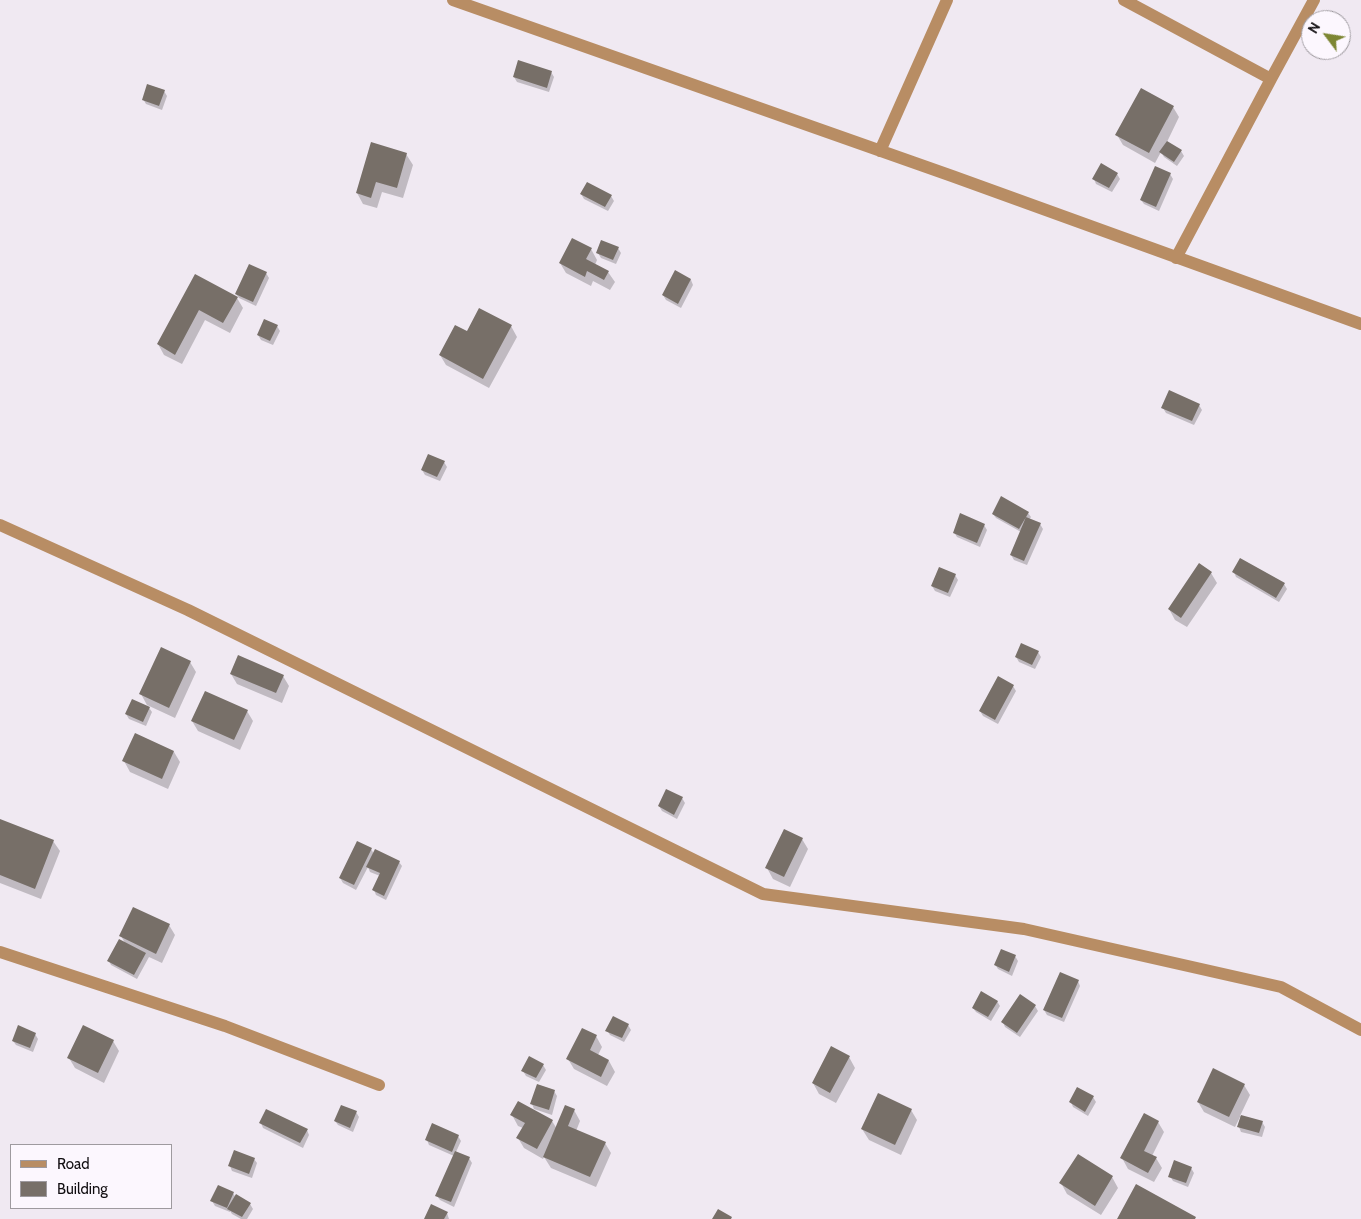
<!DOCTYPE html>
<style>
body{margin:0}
#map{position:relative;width:1361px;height:1219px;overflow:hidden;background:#f0e9f2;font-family:Cabin,sans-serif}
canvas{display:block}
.legend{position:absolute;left:10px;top:1144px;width:162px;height:65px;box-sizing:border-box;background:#fcf7fe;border:1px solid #9e9a9f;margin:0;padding:6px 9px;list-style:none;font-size:15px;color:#110e11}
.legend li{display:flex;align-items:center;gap:10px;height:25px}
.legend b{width:25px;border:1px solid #9e9a9f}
.north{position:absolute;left:1301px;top:10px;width:50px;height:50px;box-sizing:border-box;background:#fcf7fe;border:1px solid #9e9a9f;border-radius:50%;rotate:301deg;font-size:14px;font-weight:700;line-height:20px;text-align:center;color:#110e11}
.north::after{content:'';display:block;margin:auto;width:18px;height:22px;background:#7d8633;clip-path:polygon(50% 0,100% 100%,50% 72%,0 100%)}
</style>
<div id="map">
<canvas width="1361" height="1219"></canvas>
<ul class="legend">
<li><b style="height:6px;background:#b88d64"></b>Road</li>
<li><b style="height:14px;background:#776f68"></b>Building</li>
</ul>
<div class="north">N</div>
</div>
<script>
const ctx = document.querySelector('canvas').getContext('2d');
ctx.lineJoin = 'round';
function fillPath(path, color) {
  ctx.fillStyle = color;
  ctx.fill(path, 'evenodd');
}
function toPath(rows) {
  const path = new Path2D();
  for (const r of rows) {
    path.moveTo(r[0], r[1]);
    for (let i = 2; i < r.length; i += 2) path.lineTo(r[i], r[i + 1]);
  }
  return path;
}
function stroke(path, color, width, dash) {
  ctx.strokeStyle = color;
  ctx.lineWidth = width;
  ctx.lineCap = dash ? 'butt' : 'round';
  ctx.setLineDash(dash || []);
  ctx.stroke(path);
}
fillPath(toPath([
 [551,72,554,77,549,92,517,82,514,77],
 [164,91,167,96,162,110,146,104,143,99],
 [1173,107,1179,117,1167,142,1181,151,1184,156,1177,166,1164,157,1161,152,1155,163,1123,145,1117,135],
 [406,154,413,165,403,198,382,192,377,208,363,204,357,193],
 [1117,174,1120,179,1112,192,1096,184,1094,179],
 [1170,174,1173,179,1159,211,1144,204,1141,200],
 [581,194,611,196,614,201,608,211,584,199],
 [618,248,621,253,616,264,601,258,598,253],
 [591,249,597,260,595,265,608,272,615,282,610,290,593,281,591,286,566,273,560,263],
 [676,272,691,280,693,285,681,308,666,300,663,295],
 [266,273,269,278,256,306,239,298,236,294],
 [195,276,237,298,243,308,230,333,205,320,182,364,164,355,158,344],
 [277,326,280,331,273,345,261,340,258,335],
 [511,326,517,337,489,388,446,365,440,355,468,333],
 [1199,405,1202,410,1194,425,1166,413,1163,408],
 [444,462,447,467,440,481,425,475,422,470],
 [1028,513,1031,517,1029,520,1040,524,1043,529,1027,565,1014,560,1011,555,1021,532,996,518,993,514],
 [984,525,987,530,980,547,957,537,954,532],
 [1234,572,1284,584,1287,589,1279,602,1236,577],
 [1211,573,1217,583,1187,627,1175,620,1169,609],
 [955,575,958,580,950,597,935,591,932,586],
 [1038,652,1041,657,1035,669,1019,662,1016,657],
 [190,662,196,672,175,718,147,705,152,712,146,726,129,719,126,714,148,707,141,694],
 [231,674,283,676,289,686,282,703,237,684],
 [1013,686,1016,691,998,724,983,716,980,711],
 [247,711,253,721,240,750,198,731,192,721],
 [174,752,180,762,168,789,130,772,124,761],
 [682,798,685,803,677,819,662,811,659,806],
 [0,822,53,841,60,851,41,899,0,883],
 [802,839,808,849,790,887,773,879,767,868],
 [371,849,374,854,399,862,402,866,386,900,376,895,374,890,380,876,370,872,368,867,356,890,343,883,340,878],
 [169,925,175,935,162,963,149,957,137,979,111,965,109,961,125,943,121,936],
 [1015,956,1018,961,1012,976,998,969,995,964],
 [1078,981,1080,986,1064,1022,1047,1015,1044,1010],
 [1021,996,1035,1006,1038,1011,1020,1037,1005,1027,1003,1022],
 [997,1001,1000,1006,991,1021,976,1012,973,1008],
 [628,1025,631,1030,624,1042,610,1035,607,1030],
 [35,1034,38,1039,33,1052,16,1045,13,1041],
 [596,1036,602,1047,598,1055,609,1061,615,1072,607,1086,574,1069,568,1059],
 [113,1041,119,1051,104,1083,75,1068,69,1058],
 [849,1057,855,1068,836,1103,819,1094,813,1083],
 [543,1065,546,1070,539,1082,526,1076,523,1071],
 [1244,1085,1250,1095,1240,1116,1262,1122,1265,1127,1262,1137,1241,1132,1239,1127,1241,1118,1240,1117,1235,1127,1204,1112,1198,1102],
 [554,1091,557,1096,552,1115,534,1109,532,1104],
 [1093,1097,1096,1102,1088,1116,1073,1107,1071,1102],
 [574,1110,580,1121,576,1131,605,1143,611,1153,596,1187,551,1168,544,1157,543,1159,524,1148,518,1138,523,1128,518,1126,512,1115,552,1121,557,1129],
 [911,1110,917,1120,901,1155,869,1140,862,1129],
 [356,1112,359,1117,353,1132,338,1125,335,1121],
 [1158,1122,1164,1132,1152,1156,1156,1158,1162,1168,1154,1182,1128,1169,1122,1158],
 [261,1123,307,1130,309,1135,303,1148,263,1128],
 [433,1125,458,1136,461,1141,456,1152,469,1158,472,1163,454,1207,440,1200,437,1196,454,1156,429,1145,427,1140],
 [254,1159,257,1163,252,1178,232,1171,230,1166],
 [1191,1168,1194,1173,1188,1187,1173,1181,1170,1176],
 [1112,1177,1118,1188,1101,1215,1067,1194,1061,1183],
 [233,1193,236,1198,250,1204,253,1209,247,1219,241,1219,232,1214,230,1211,230,1212,215,1206,212,1201],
 [447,1213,449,1219,426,1219]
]), '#0003');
fillPath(toPath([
 [518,60,552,71,547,88,513,77],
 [147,84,165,90,159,106,142,100],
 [1141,88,1174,106,1149,153,1115,135],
 [1167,141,1182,150,1174,162,1159,152],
 [371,142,407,153,397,188,376,182,371,198,356,193],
 [1101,163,1118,173,1109,188,1092,179],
 [1155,166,1171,173,1156,207,1140,200],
 [587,182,612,195,605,207,580,194],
 [572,238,592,248,586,259,609,271,604,280,587,271,585,277,559,263],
 [601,240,619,247,613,260,596,253],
 [249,264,267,272,253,302,235,294],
 [675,270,691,279,678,304,662,295],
 [195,274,238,297,223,323,199,310,175,355,157,344],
 [479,308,512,325,483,379,439,355,455,325,467,331],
 [264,319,278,325,270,341,257,335],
 [1169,390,1200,404,1192,421,1161,408],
 [428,454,445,461,437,477,421,470],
 [1001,496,1029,512,1019,529,992,514],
 [960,513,985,524,977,543,953,533],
 [1026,517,1041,523,1024,561,1010,555],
 [1240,558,1285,583,1276,598,1232,572],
 [1199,563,1212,572,1181,618,1168,609],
 [939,567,956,574,948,593,931,586],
 [1021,643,1039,651,1032,665,1015,657],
 [161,647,191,661,169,708,139,694],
 [238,655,284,675,276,693,230,674],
 [998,676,1014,685,995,720,979,711],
 [205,691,248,710,234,740,191,721],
 [132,699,150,707,143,722,125,714],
 [135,733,174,751,162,779,122,761],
 [666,789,683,797,674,815,658,806],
 [0,819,54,840,35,889,0,875],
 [784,829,803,838,784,877,765,868],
 [357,841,372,848,354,885,339,878],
 [375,849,400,861,384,896,372,890,380,873,366,867],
 [133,907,170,924,156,954,119,936],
 [119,939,146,953,134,975,107,961],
 [1001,949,1016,955,1009,972,994,965],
 [1060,972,1079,980,1062,1018,1043,1010],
 [981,991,998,1001,988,1017,972,1008],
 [1020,994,1036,1005,1017,1033,1001,1022],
 [613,1016,629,1024,622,1038,605,1031],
 [18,1025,36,1033,30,1048,12,1041],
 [83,1025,114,1040,98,1073,67,1058],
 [582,1028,597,1035,590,1050,609,1060,601,1077,566,1059],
 [831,1046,850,1056,830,1093,812,1083],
 [529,1056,544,1064,536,1078,521,1071],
 [1213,1068,1245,1084,1229,1117,1197,1102],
 [537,1084,555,1090,549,1110,530,1104],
 [1077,1087,1094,1096,1085,1112,1069,1102],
 [878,1093,912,1109,895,1145,861,1129],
 [518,1101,553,1120,537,1149,516,1138,525,1123,510,1115],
 [341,1105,357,1111,350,1128,334,1121],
 [565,1105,575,1109,568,1126,606,1142,590,1177,543,1157],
 [266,1109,308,1129,300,1143,259,1123],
 [1144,1113,1159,1121,1144,1151,1157,1157,1148,1173,1120,1158],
 [1241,1115,1263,1121,1259,1133,1237,1127],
 [432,1123,459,1135,452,1152,425,1140],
 [234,1150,255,1158,249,1174,228,1166],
 [455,1151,470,1157,451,1202,435,1196],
 [1078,1154,1113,1176,1095,1206,1059,1183],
 [1174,1160,1192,1167,1186,1183,1168,1177],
 [1136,1184,1196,1217,1195,1219,1117,1219],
 [218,1185,234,1192,227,1208,210,1201],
 [236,1194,251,1203,242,1217,227,1209],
 [431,1204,448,1212,444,1219,424,1219],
 [718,1209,732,1217,731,1219,712,1219]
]), '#776f68');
stroke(toPath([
 [453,0,952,176,1361,324],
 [1124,0,1271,79,1176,258],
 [1271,79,1314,0],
 [880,151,947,0],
 [0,525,188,610,763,894,1024,929,1281,987,1361,1030],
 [0,952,225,1026,379,1085]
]), '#b88d64', 12);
</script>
